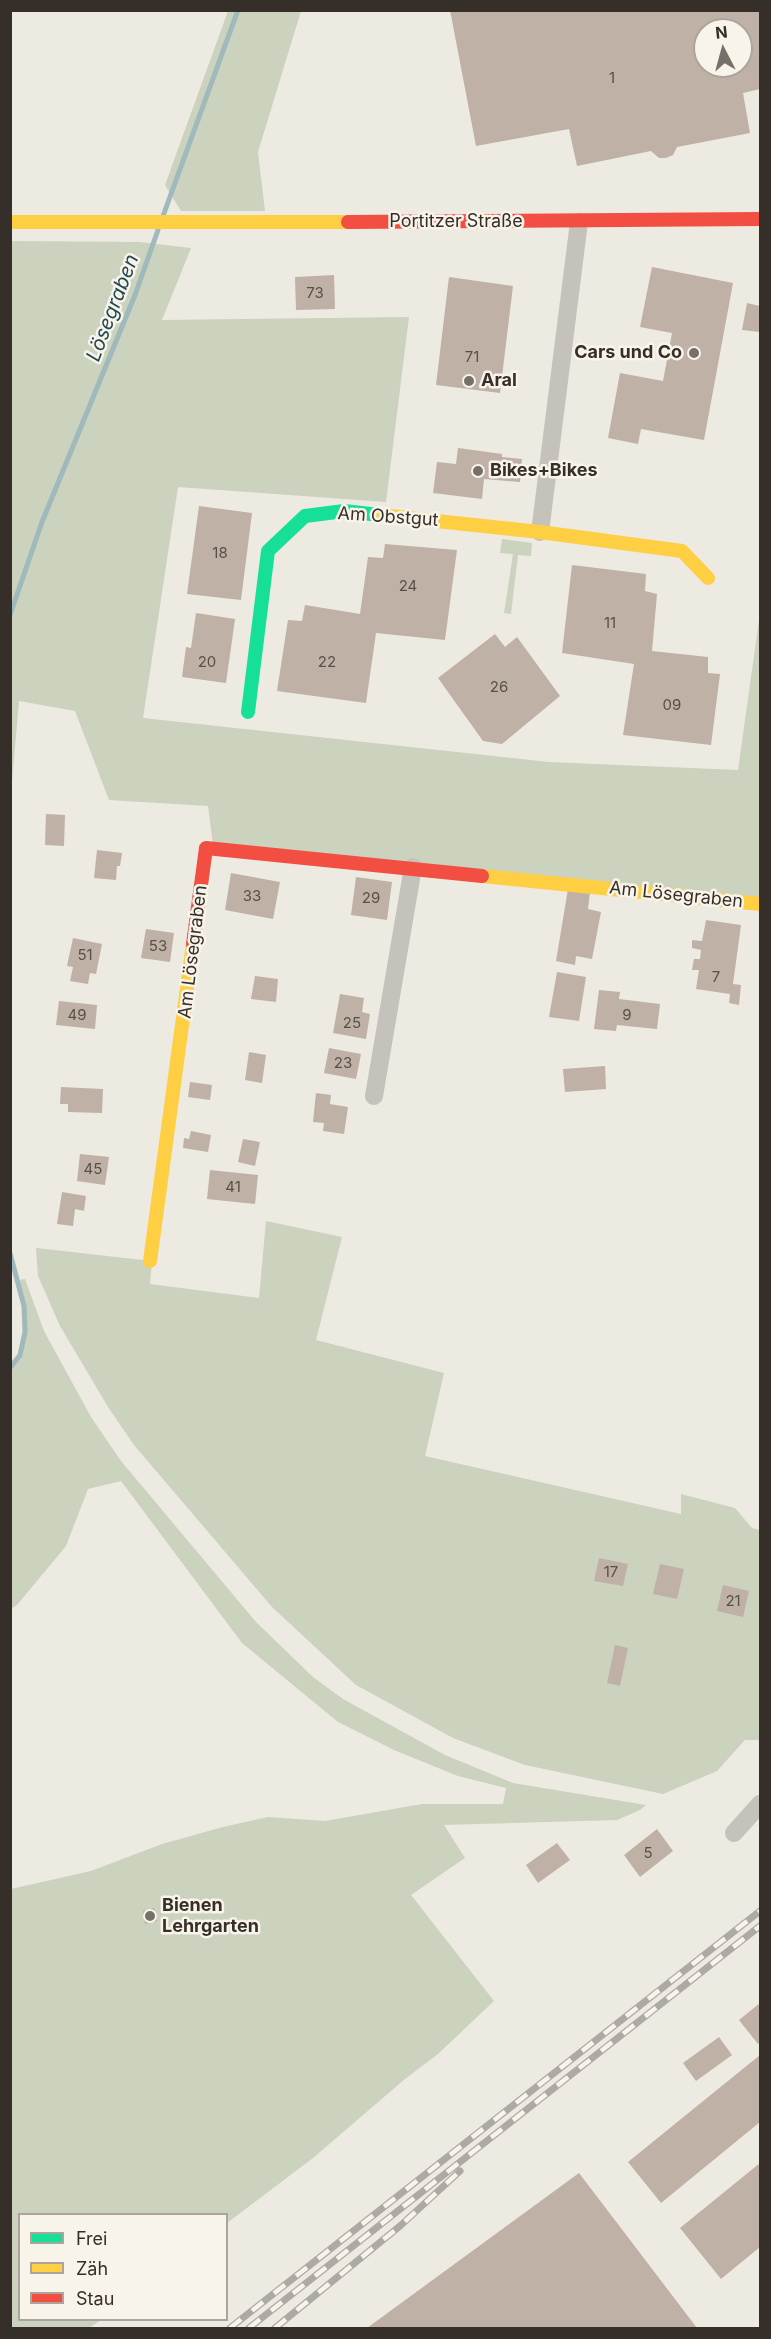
<!DOCTYPE html>
<meta charset="utf-8">
<style>
body{margin:0}
#map{position:relative;width:771px;height:2339px;overflow:hidden;background:#edeae2;font-family:Inter,sans-serif}
canvas{display:block}
.frame{position:absolute;inset:0;border:12px solid #362f29;pointer-events:none}
.legend{position:absolute;left:18px;top:2213px;width:210px;height:108px;box-sizing:border-box;background:#f9f4ea;border:2px solid #aba59d;margin:0;padding:8px 10px;list-style:none;font-size:18px;color:#362f29}
.legend li{display:flex;align-items:center;gap:12px;height:30px}
.legend b{width:30px;border:2px solid #aba59d}
.north{position:absolute;left:693px;top:18px;width:60px;height:60px;box-sizing:border-box;background:#f9f4ea;border:2px solid #aba59d;border-radius:50%;rotate:354deg;font-size:16px;font-weight:700;line-height:24px;text-align:center;color:#362f29}
.north::after{content:'';display:block;margin:auto;width:21px;height:27px;background:#76706a;clip-path:polygon(50% 0,100% 100%,50% 72%,0 100%)}
</style>
<div id="map">
<canvas width="771" height="2339"></canvas>
<div class="frame"></div>
<ul class="legend">
<li><b style="height:8px;background:#16e098"></b>Frei</li>
<li><b style="height:8px;background:#ffcf43"></b>Zäh</li>
<li><b style="height:8px;background:#f24e42"></b>Stau</li>
</ul>
<div class="north">N</div>
</div>
<script>
const ctx = document.querySelector('canvas').getContext('2d');
ctx.lineJoin = 'round';
function fillPath(path, color) {
  ctx.fillStyle = color;
  ctx.fill(path, 'evenodd');
}
function toPath(rows) {
  const path = new Path2D();
  for (const r of rows) {
    path.moveTo(r[0], r[1]);
    for (let i = 2; i < r.length; i += 2) path.lineTo(r[i], r[i + 1]);
  }
  return path;
}
function stroke(path, color, width, dash) {
  ctx.strokeStyle = color;
  ctx.lineWidth = width;
  ctx.lineCap = dash ? 'butt' : 'round';
  ctx.setLineDash(dash || []);
  ctx.stroke(path);
}
function drawText(font, color, halo, rows, align = 'center') {
  ctx.font = font + ' Inter,sans-serif';
  ctx.lineWidth = 5;
  ctx.setLineDash([]);
  ctx.textBaseline = 'middle';
  ctx.strokeStyle = halo;
  ctx.fillStyle = color;
  for (const [text, x, y, turn = 0] of rows) {
    ctx.save();
    ctx.translate(x, y);
    ctx.rotate((+turn || 0) * Math.PI / 180);
    ctx.textAlign = isNaN(turn) ? turn : align;
    if (halo) ctx.strokeText(text, 0, 0);
    ctx.fillText(text, 0, 0);
    ctx.restore();
  }
}
fillPath(toPath([
 [228,11,301,11,258,152,265,211,181,211,165,185],
 [11,241,139,242,191,248,162,320,409,317,386,502,178,487,143,718,549,762,738,770,760,613,760,904,214,853,208,806,109,800,75,711,19,701,11,793],
 [502,539,532,543,531,556,518,555,511,614,504,613,513,554,500,553],
 [266,1221,342,1237,316,1340,444,1373,425,1456,681,1514,681,1494,735,1508,752,1528,760,1530,760,1740,745,1740,717,1771,663,1794,525,1765,453,1738,356,1685,272,1607,134,1445,108,1407,60,1326,38,1276,36,1248,152,1261,150,1284,259,1298],
 [25,1279,44,1331,91,1417,121,1461,256,1622,313,1677,343,1699,445,1755,513,1783,646,1805,640,1810,617,1820,444,1825,465,1858,411,1895,494,2001,438,2054,405,2079,313,2158,227,2223,226,2214,20,2214,20,2320,101,2320,89,2328,11,2328,11,1889,91,1871,162,1844,223,1827,268,1817,325,1821,422,1804,503,1804,506,1788,458,1776,394,1750,338,1722,242,1643,121,1481,88,1489,66,1546,17,1605,11,1609,10,1372,22,1355,25,1305,20,1280]
]), '#cbd2bd');
stroke(toPath([
 [163,216,238,10],
 [10,615,42,522,135,295,158,230],
 [10,1253,24,1306,25,1332,20,1355,10,1368]
]), '#a0b9bc', 5);
fillPath(toPath([
 [450,10,760,10,760,89,743,93,750,133,677,147,673,155,666,158,659,158,651,151,577,166,569,129,476,146],
 [705,30,741,30,741,66,705,66],
 [652,267,733,283,704,440,641,429,638,444,608,438,620,373,663,381,672,333,640,327],
 [334,275,335,309,296,310,295,277],
 [449,277,513,286,500,393,436,385],
 [747,303,760,306,760,332,742,330],
 [458,448,502,454,502,457,522,459,520,482,484,479,482,499,433,493,437,462,456,464],
 [199,506,252,513,241,600,187,594],
 [385,544,457,550,445,640,376,633,366,703,277,691,288,620,302,621,305,605,360,614,368,557,383,558],
 [572,565,646,574,645,591,657,594,652,651,708,657,708,673,720,674,711,745,623,735,634,664,562,653],
 [196,613,235,619,226,683,182,677,186,647,191,648],
 [495,634,505,647,517,637,560,696,502,744,483,741,438,678],
 [46,814,65,815,64,846,45,845],
 [97,850,122,853,120,866,117,866,116,880,94,878],
 [231,873,280,882,273,919,225,910],
 [356,877,392,882,387,920,351,915],
 [568,889,590,892,588,909,601,912,592,959,576,956,575,965,556,961],
 [706,920,741,925,733,984,741,985,739,1005,729,1003,730,994,696,989,699,970,692,970,694,959,700,959,701,950,692,948,692,940,702,941],
 [146,929,174,933,170,962,141,958],
 [73,938,102,944,96,974,90,973,88,984,70,981,73,967,67,966],
 [557,972,586,977,579,1021,549,1017],
 [255,976,278,979,276,1002,251,999],
 [599,990,620,992,619,999,660,1004,657,1029,617,1025,616,1031,594,1029],
 [340,994,364,998,362,1012,370,1014,366,1039,333,1033],
 [59,1001,97,1005,95,1029,56,1025],
 [329,1048,361,1054,356,1079,324,1073],
 [249,1052,266,1055,262,1083,245,1080],
 [605,1066,606,1089,565,1092,563,1069],
 [190,1082,212,1085,210,1100,188,1097],
 [61,1087,103,1089,102,1113,68,1112,68,1104,60,1104],
 [316,1093,331,1095,330,1104,348,1107,344,1134,323,1131,324,1123,313,1122],
 [191,1131,211,1135,208,1152,183,1148,184,1138,189,1139],
 [243,1139,260,1142,255,1166,238,1162],
 [80,1154,109,1157,105,1185,77,1181],
 [210,1170,258,1175,255,1204,207,1199],
 [62,1192,86,1196,84,1211,75,1209,73,1226,57,1224],
 [599,1558,628,1564,623,1586,594,1581],
 [660,1564,684,1569,677,1599,653,1594],
 [723,1585,749,1591,743,1617,717,1611],
 [615,1645,628,1648,620,1686,607,1683],
 [657,1829,673,1851,640,1877,624,1855],
 [557,1843,570,1860,538,1883,526,1865],
 [154,1908,157,1921,145,1924,143,1911],
 [760,2003,760,2042,758,2044,739,2020],
 [719,2037,732,2055,696,2081,683,2063],
 [760,2055,760,2122,661,2203,628,2162],
 [760,2163,760,2247,721,2279,680,2228],
 [579,2173,697,2328,367,2328]
]), '#bfb1a5');
stroke(toPath([
 [540,532,579,222],
 [374,1096,413,867],
 [734,1833,760,1804]
]), '#c5c1bb', 18);
stroke(toPath([
 [248,712,268,551,305,516,344,511,380,515]
]), '#16e098', 14);
stroke(toPath([
 [10,222,348,222],
 [380,515,540,532,682,551,708,578],
 [482,876,760,904],
 [150,1261,193,944]
]), '#ffcf43', 14);
stroke(toPath([
 [348,222,760,219],
 [193,944,206,848,482,876]
]), '#f24e42', 14);
const rail = toPath([
 [230,2328,760,1911],
 [249,2328,760,1926],
 [275,2328,400,2226,460,2171]
]);
stroke(rail, '#adaaa5', 7);
stroke(rail, '#f9f4ea', 4.5, [14]);
for (const [x, y, r, color] of [
 [694,353,6,"#76706a"],
 [469,381,6,"#76706a"],
 [478,471,6,"#76706a"],
 [150,1916,6,"#76706a"]
]) {
  const dot = new Path2D();
  dot.arc(x, y, r, 0, 2 * Math.PI);
  ctx.fillStyle = color;
  ctx.fill(dot);
  stroke(dot, '#f9f4ea', 2);
}
drawText('15px', '#585048', null, [
 ["1",612,78],
 ["73",315,293],
 ["71",472,357],
 ["18",220,553],
 ["24",408,586],
 ["11",610,623],
 ["20",207,662],
 ["22",327,662],
 ["26",499,687],
 ["09",672,705],
 ["33",252,896],
 ["29",371,898],
 ["53",158,946],
 ["51",85,955],
 ["7",716,977],
 ["49",77,1015],
 ["9",627,1015],
 ["25",352,1023],
 ["23",343,1063],
 ["45",93,1169],
 ["41",233,1187],
 ["17",611,1572],
 ["21",733,1601],
 ["5",648,1853]
]);
drawText('18px', '#362f29', '#f9f4ea', [
 ["Portitzer Straße",456,222],
 ["Am Obstgut",388,517,4],
 ["Am Lösegraben",676,895,6],
 ["Am Lösegraben",193,952,-83]
]);
drawText('bold 18px', '#362f29', '#f9f4ea', [
 ["Cars und Co",682,353,"right"],
 ["Aral",481,381],
 ["Bikes+Bikes",490,471],
 ["Bienen",162,1906],
 ["Lehrgarten",162,1927]
], 'left');
drawText('italic 20px', '#224a55', '#f9f4ea', [
 ["Lösegraben",113,308,-69]
]);
</script>
